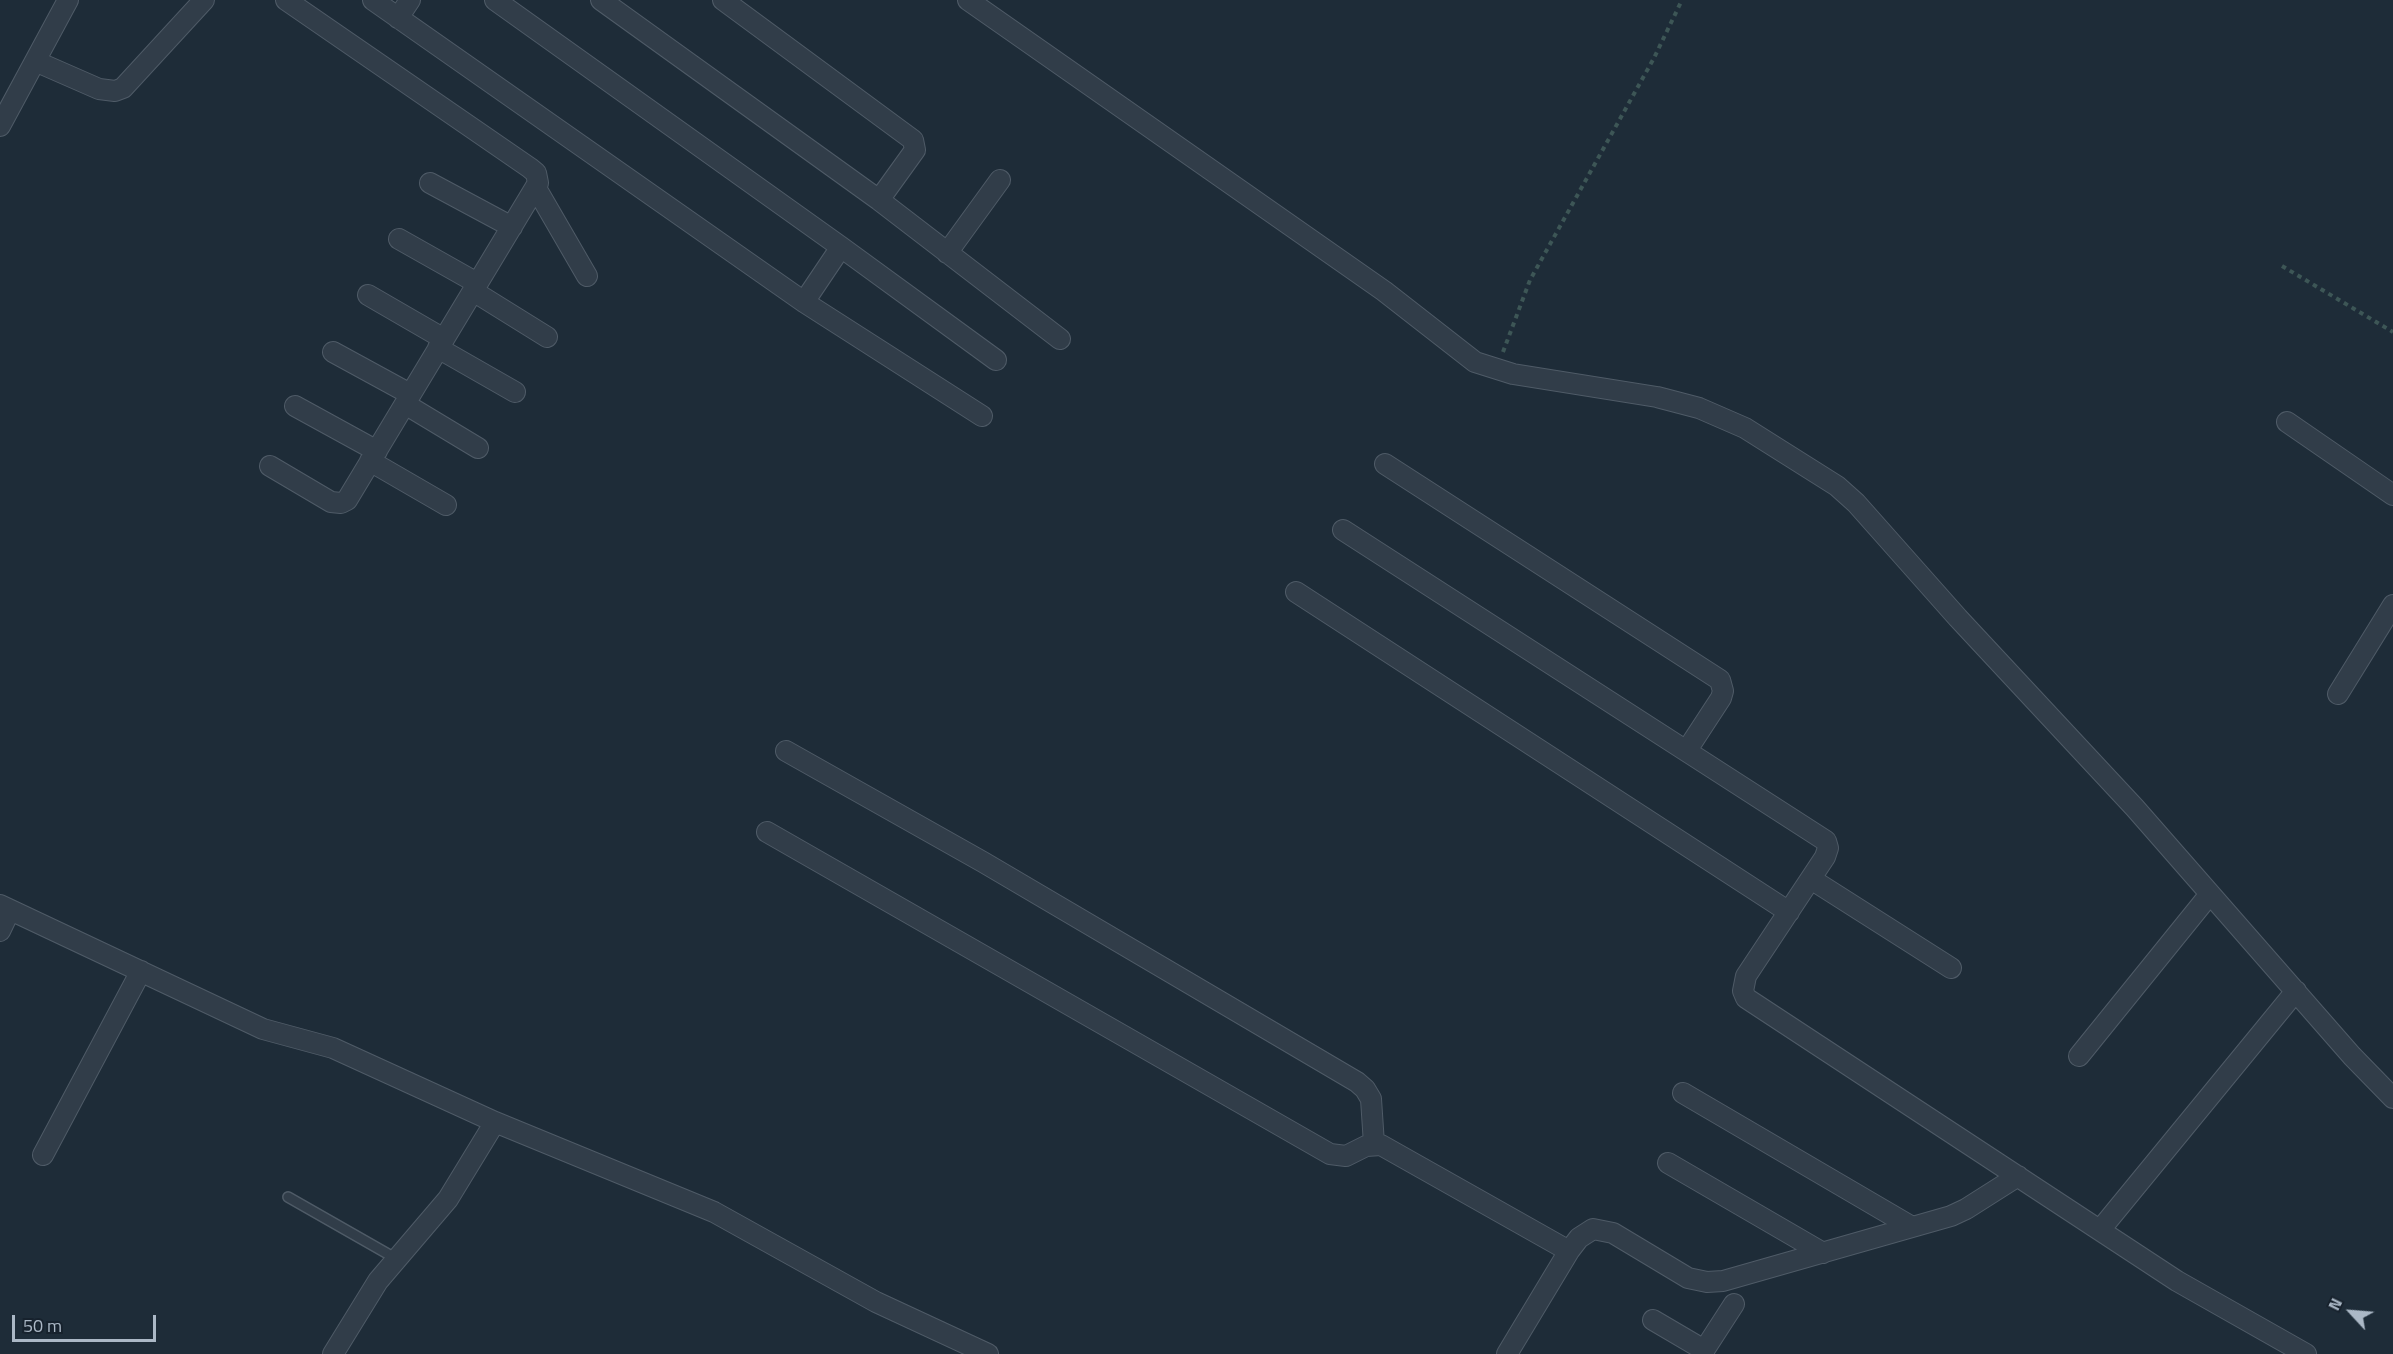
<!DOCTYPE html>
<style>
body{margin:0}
#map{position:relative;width:2393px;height:1354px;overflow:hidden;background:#1e2c38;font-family:"Titillium Web",sans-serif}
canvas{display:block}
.north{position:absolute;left:2321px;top:1282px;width:60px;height:60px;-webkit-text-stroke:4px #17222d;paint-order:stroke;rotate:296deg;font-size:16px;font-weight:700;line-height:24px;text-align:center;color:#abb8c6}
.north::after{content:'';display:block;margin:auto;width:21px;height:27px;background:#abb8c6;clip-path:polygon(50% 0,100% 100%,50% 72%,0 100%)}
.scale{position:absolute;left:12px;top:1315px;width:144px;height:27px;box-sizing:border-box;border:3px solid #abb8c6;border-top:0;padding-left:8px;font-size:18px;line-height:21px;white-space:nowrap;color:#abb8c6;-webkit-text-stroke:4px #17222d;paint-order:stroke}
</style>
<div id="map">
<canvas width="2393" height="1354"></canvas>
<div class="north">N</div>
<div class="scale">50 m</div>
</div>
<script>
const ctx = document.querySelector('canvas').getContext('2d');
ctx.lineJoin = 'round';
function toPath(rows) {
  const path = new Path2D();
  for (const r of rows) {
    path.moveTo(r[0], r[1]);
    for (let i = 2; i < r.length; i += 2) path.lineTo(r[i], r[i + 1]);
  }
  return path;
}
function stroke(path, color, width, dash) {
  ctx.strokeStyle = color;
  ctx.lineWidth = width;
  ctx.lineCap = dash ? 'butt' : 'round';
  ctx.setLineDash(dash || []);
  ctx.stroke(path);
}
const lane = toPath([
 [288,1197,395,1258]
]);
const street = toPath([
 [373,0,804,302,982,416],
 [495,0,841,247,996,360],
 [601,0,879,200,1060,339],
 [723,0,913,140,915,150,879,200],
 [968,0,1384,291,1475,362,1513,374,1657,397,1699,408,1745,428,1837,486,1856,503,1958,618,2135,808,2352,1056,2393,1098],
 [398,18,410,0],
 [35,61,99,89,115,91,123,88,204,0],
 [0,126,68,0],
 [430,183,512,227],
 [536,188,587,276],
 [399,239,477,283],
 [947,253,1000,180],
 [473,291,547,337],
 [368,295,444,339],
 [804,302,841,247],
 [438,348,515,392],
 [333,352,410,394],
 [405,404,478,448],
 [295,406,377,451],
 [2287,422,2393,495],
 [370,461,446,505],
 [1385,464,1720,680,1723,691,1721,698,1687,750],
 [270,466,331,502,341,503,347,500,538,183,536,173,530,168,286,0],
 [1343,530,1826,841,1828,848,1825,857,1746,976,1743,991,1746,998,2177,1281,2306,1354],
 [1296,592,1789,912],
 [2338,694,2393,605],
 [786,751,983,862,1357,1082,1365,1089,1371,1099,1374,1144],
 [767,832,1330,1154,1346,1156,1366,1146,1381,1145,1569,1251],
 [1811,879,1951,968],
 [0,905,263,1029,333,1048,495,1122,714,1212,876,1302,988,1354],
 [0,931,10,910],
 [2079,1056,2210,894],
 [1683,1093,1912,1227],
 [43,1155,141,971],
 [1668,1163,1823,1253],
 [2100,1230,2296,991],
 [1653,1320,1699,1347,1704,1354],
 [1703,1352,1734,1304],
 [333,1354,378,1281,448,1199,495,1122],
 [1507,1354,1569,1251,1579,1238,1593,1229,1613,1233,1688,1278,1707,1282,1723,1281,1951,1216,1966,1209,2018,1176]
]);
stroke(lane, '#4f5b67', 12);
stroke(street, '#4f5b67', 22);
stroke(toPath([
 [2282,266,2393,332],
 [1503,352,1530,280,1654,58,1682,0]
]), '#3d5656', 4, [4.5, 4.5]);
stroke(lane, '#313d49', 9);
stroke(street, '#313d49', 20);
</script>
